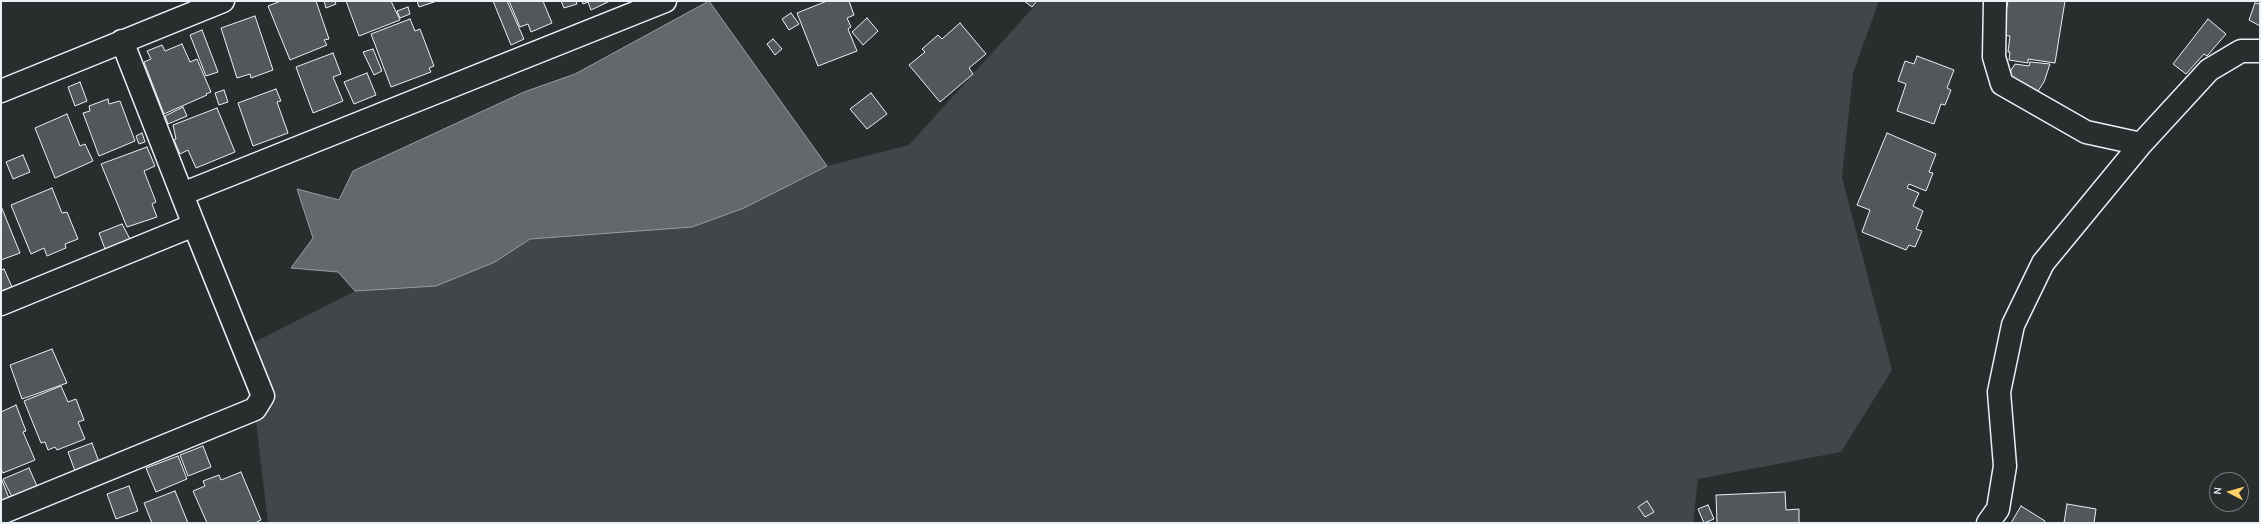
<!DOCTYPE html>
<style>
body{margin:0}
#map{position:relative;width:2261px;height:524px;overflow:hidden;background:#2a2d2e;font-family:"Comic Neue",sans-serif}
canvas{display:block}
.frame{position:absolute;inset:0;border:2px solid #e8f1f8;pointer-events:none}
.north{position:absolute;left:2209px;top:472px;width:40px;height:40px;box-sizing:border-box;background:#2a2d2e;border:1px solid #767b7f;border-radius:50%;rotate:276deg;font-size:11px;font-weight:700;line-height:16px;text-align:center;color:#e8f1f8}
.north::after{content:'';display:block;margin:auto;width:14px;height:18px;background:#ffd166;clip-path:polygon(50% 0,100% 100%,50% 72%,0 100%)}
</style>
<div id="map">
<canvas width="2261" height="524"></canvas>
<div class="frame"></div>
<div class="north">N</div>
</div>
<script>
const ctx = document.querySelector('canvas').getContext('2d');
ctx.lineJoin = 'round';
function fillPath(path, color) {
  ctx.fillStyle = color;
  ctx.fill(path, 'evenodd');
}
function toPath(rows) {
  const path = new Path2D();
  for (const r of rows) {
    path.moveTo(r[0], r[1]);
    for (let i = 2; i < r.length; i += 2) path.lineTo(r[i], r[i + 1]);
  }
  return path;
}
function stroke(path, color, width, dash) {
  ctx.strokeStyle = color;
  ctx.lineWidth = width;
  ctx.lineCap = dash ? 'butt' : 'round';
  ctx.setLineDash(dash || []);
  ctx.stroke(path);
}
fillPath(toPath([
 [1039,1,1879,1,1853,73,1842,177,1892,370,1841,452,1698,479,1693,523,268,523,247,346,355,291,436,286,495,262,530,239,692,227,744,208,827,166,909,145]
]), '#424648');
const water = toPath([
 [709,1,827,166,744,208,692,227,530,239,495,262,436,286,355,291,338,272,291,268,313,238,297,189,339,200,353,171,524,92,575,74,709,1]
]);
fillPath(water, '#63686b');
stroke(water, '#989fa3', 1);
const building = toPath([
 [281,1,316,1,329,39,324,40,327,45,290,60,268,6,281,1],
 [324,1,335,1,336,4,326,8,324,1],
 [346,1,391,1,400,20,359,36,346,1],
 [417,1,437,1,419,7,417,1],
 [493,1,507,1,524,39,511,45,493,1],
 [509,1,543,1,552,23,531,32,528,24,520,27,509,1],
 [561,1,576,1,577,4,564,8,561,1],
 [582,1,610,1,591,10,588,2,583,4,582,1],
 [827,1,849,1,854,15,847,18,851,27,848,29,857,51,818,66,797,13,827,1],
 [1024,1,1037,1,1032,7,1024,1],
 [2008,1,2065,1,2055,63,2028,59,2028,63,2009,60,2010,52,2008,52,2010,36,2002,35,2008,1],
 [2255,3,2260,4,2260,26,2249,20,2255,3],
 [408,7,410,14,400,18,397,11,408,7],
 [791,13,799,24,789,30,782,19,791,13],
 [255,16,273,70,251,78,250,74,237,78,221,28,255,16],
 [867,18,878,31,863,45,852,32,867,18],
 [410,19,415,31,420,29,434,66,429,68,431,72,391,87,371,34,410,19],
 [2208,19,2226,34,2207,56,2204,54,2186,74,2173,64,2208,19],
 [960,23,986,54,969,68,973,74,940,102,909,65,925,52,922,49,938,35,942,39,960,23],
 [202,30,218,72,206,76,190,35,202,30],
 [773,39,782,49,775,55,767,44,773,39],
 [182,44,190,62,197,59,211,92,206,94,207,95,164,114,144,62,151,59,147,51,162,45,165,51,182,44],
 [373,49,382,71,374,75,363,52,373,49],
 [333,53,341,74,333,77,343,101,313,113,296,67,333,53],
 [1917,56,1954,70,1947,88,1951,90,1945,105,1941,104,1934,124,1897,111,1906,84,1898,81,1905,61,1914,64,1917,56],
 [2030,62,2050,64,2044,82,2038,91,2008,75,2015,64,2029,66,2030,62],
 [367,73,376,95,354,104,344,82,367,73],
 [80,82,87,101,75,106,68,87,80,82],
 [276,89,281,101,277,102,288,133,253,146,238,103,276,89],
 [224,90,228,102,219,105,215,93,224,90],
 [871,93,887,114,867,129,850,109,871,93],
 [108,99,109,104,120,101,135,141,99,156,83,113,90,111,89,106,108,99],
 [183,107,187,116,168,124,165,116,183,107],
 [217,108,235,152,196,168,188,150,180,154,174,140,176,139,173,125,217,108],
 [67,114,80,146,85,144,93,161,55,178,35,128,67,114],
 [142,133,145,142,139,144,136,136,142,133],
 [1887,133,1936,154,1929,172,1933,173,1926,191,1909,184,1907,188,1919,193,1913,206,1923,211,1916,229,1922,231,1915,247,1909,245,1906,250,1862,232,1870,210,1857,205,1887,133],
 [147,147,155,166,144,171,156,202,152,204,157,217,127,227,101,164,147,147],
 [23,155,30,172,13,179,6,162,23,155],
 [52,188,62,213,67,212,78,239,65,244,66,248,47,256,44,248,31,254,11,205,52,188],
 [1,206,20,253,1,260,1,206],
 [122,224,130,239,105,249,99,233,122,224],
 [4,269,12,287,1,291,1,270,4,269],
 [52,349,67,383,22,399,10,365,52,349],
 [61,386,68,402,76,399,84,420,78,422,85,439,57,450,55,447,48,450,45,442,41,443,24,401,61,386],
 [16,405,26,431,23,432,35,460,3,473,1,469,1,412,16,405],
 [92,443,99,462,75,471,68,452,92,443],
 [203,446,211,467,188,476,180,455,203,446],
 [178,456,187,479,156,492,146,468,178,456],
 [29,468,37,486,12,497,3,479,29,468],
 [241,472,261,520,255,523,207,523,193,491,205,486,203,481,219,475,221,480,241,472],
 [1,478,9,498,1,501,1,478],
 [129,486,138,511,116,519,107,494,129,486],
 [175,491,188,523,152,523,144,503,175,491],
 [1785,492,1786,510,1799,509,1799,523,1717,523,1716,495,1785,492],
 [1647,501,1654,512,1645,517,1638,507,1647,501],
 [2067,504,2096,509,2094,523,2064,523,2067,504],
 [1708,505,1714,519,1704,523,1698,509,1708,505],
 [2021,506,2045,521,2044,523,2011,523,2021,506]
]);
fillPath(building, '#535759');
stroke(building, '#e8f1f8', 1);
const street = toPath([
 [1995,1,1994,57,2002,84,2086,132,2141,144],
 [122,41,194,225],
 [1,91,223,1],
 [182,194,665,1],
 [1,304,194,225,263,396,255,409,1,513],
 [1988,523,1998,509,2005,466,1999,392,2013,325,2043,263,2141,144,2209,70,2241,51,2260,51]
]);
stroke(street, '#e8f1f8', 25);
stroke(street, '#2a2d2e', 22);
</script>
